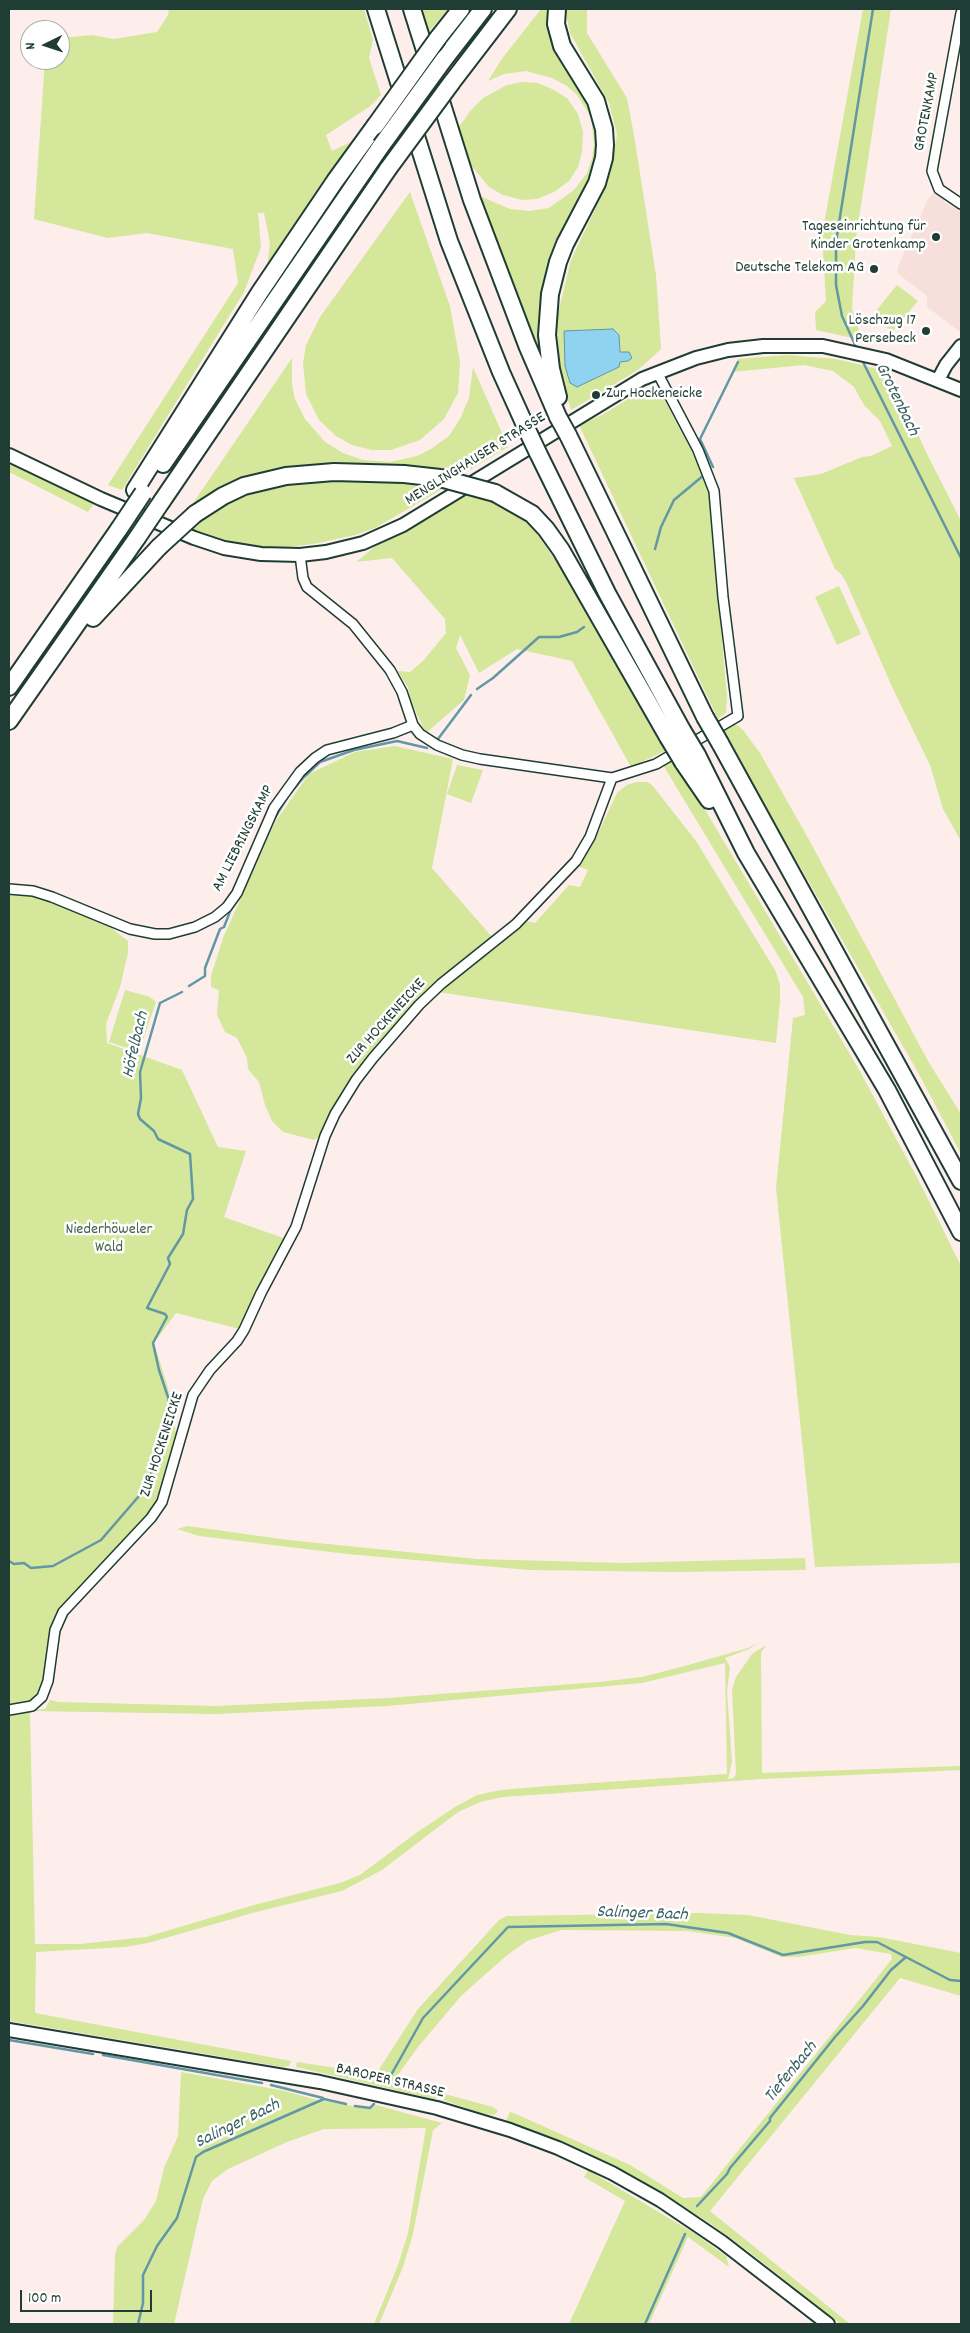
<!DOCTYPE html>
<meta charset="utf-8">
<style>
body{margin:0}
#map{position:relative;width:970px;height:2333px;overflow:hidden;background:#fdeeec;font-family:Dekko,sans-serif}
canvas{display:block}
.frame{position:absolute;inset:0;border:10px solid #1f3d34;pointer-events:none}
.north{position:absolute;left:20px;top:20px;width:50px;height:50px;box-sizing:border-box;background:#fff;border:1px solid #a5b1ae;border-radius:50%;rotate:266deg;font-size:14px;font-weight:700;line-height:20px;text-align:center;color:#1f3d34}
.north::after{content:'';display:block;margin:auto;width:18px;height:22px;background:#1f3d34;clip-path:polygon(50% 0,100% 100%,50% 72%,0 100%)}
.scale{position:absolute;left:20px;top:2290px;width:132px;height:22px;box-sizing:border-box;border:2px solid #1f3d34;border-top:0;padding-left:6px;font-size:15px;line-height:18px;white-space:nowrap;color:#1f3d34;-webkit-text-stroke:4px #fff;paint-order:stroke}
</style>
<div id="map">
<canvas width="970" height="2333"></canvas>
<div class="frame"></div>
<div class="north">N</div>
<div class="scale">100 m</div>
</div>
<script>
const ctx = document.querySelector('canvas').getContext('2d');
ctx.lineJoin = 'round';
function fillPath(path, color) {
  ctx.fillStyle = color;
  ctx.fill(path, 'evenodd');
}
function toPath(rows) {
  const path = new Path2D();
  for (const r of rows) {
    path.moveTo(r[0], r[1]);
    for (let i = 2; i < r.length; i += 2) path.lineTo(r[i], r[i + 1]);
  }
  return path;
}
function stroke(path, color, width, dash) {
  ctx.strokeStyle = color;
  ctx.lineWidth = width;
  ctx.lineCap = dash ? 'butt' : 'round';
  ctx.setLineDash(dash || []);
  ctx.stroke(path);
}
function drawText(font, color, halo, rows, align = 'center') {
  ctx.font = font + ' Dekko,sans-serif';
  ctx.lineWidth = 5;
  ctx.setLineDash([]);
  ctx.textBaseline = 'middle';
  ctx.strokeStyle = halo;
  ctx.fillStyle = color;
  for (const [text, x, y, turn = 0] of rows) {
    ctx.save();
    ctx.translate(x, y);
    ctx.rotate((+turn || 0) * Math.PI / 180);
    ctx.textAlign = isNaN(turn) ? turn : align;
    if (halo) ctx.strokeText(text, 0, 0);
    ctx.fillText(text, 0, 0);
    ctx.restore();
  }
}
fillPath(toPath([
 [934,192,947,204,961,211,960,332,927,307,927,296,897,273,899,264,928,199]
]), '#f7e0db');
fillPath(toPath([
 [169,9,364,9,373,40,369,58,381,95,369,107,326,135,332,151,355,140,315,193,267,267,270,243,264,213,258,213,261,247,244,292,122,490,108,485,238,283,233,249,147,233,108,238,34,219,45,60,60,60,60,38,92,35,114,39,157,32,168,15],
 [420,9,448,9,428,33],
 [541,9,553,9,598,120,600,158,563,238,548,372,480,196,510,209,529,211,549,208,574,190,587,173,592,158,594,144,591,117,577,95,567,86,552,78,526,71,504,74,488,81,501,60],
 [565,9,587,9,587,33,627,98,634,135,656,275,661,349,638,370,571,410,558,366,557,317,571,260,608,182,617,135,609,103,570,33],
 [863,9,891,9,856,238,852,309,862,340,816,330,815,312,826,301,822,235],
 [522,82,538,83,552,89,567,98,578,114,583,132,582,152,578,167,569,181,554,192,537,199,522,200,503,195,489,187,465,158,458,128,470,112,464,117,483,98,507,85],
 [410,192,450,306,460,362,458,393,444,419,420,440,391,450,372,450,352,445,336,436,319,420,306,394,303,363,306,345,320,317],
 [897,285,918,301,892,332,872,316],
 [787,355,836,359,891,372,925,450,961,521,961,841,943,809,930,765,893,689,847,584,842,575,835,569,794,478,821,474,862,457,871,456,892,446,880,421,864,405,854,387,833,371,804,365,732,372,738,359],
 [292,358,292,385,295,399,305,419,325,442,343,453,363,460,390,462,417,456,431,449,449,436,460,419,469,398,473,367,508,447,466,472,295,468,185,515],
 [648,387,660,392,696,459,709,492,727,697,726,713,718,719,579,425,602,415],
 [9,461,95,503,88,512,9,472],
 [312,479,379,481,444,488,375,528,355,535,313,544,270,549,245,547,209,538,190,527,213,508,243,495,276,483],
 [459,496,489,497,528,521,571,583,665,751,631,767,572,661,517,649,479,673,460,635,456,648,470,675,464,700,426,733,411,702,408,687,397,671,410,672,423,661,446,633,445,619,392,558,356,562,377,545],
 [839,586,861,634,837,645,815,597],
 [728,725,737,725,743,730,760,753,808,838,928,1061,961,1114,961,1154,920,1076,727,739,723,727],
 [395,746,453,759,432,868,492,937,434,983,376,1045,349,1081,319,1137,314,1140,283,1132,272,1121,265,1105,259,1082,248,1069,247,1058,237,1038,225,1032,217,1015,219,990,211,987,211,976,223,938,275,822,309,774,355,752],
 [675,759,857,1066,920,1183,961,1266,961,1563,815,1567,776,1188,793,1018,805,1015,803,997,663,765],
 [457,765,483,770,471,803,447,794],
 [636,782,647,782,652,785,696,841,775,970,780,984,780,1001,776,1043,438,992,526,921,535,923,569,885,580,887,588,870,577,866,594,842,617,793,627,785],
 [9,894,19,894,46,899,110,925,115,931,128,941,128,953,120,987,106,1024,107,1043,182,1070,218,1147,246,1151,224,1217,286,1239,244,1330,176,1313,154,1343,168,1388,178,1444,162,1502,58,1621,54,1619,45,1683,39,1694,28,1703,9,1707],
 [125,990,150,997,156,1002,139,1052,109,1042],
 [188,1526,288,1540,477,1559,622,1563,805,1558,806,1570,678,1572,529,1570,347,1554,199,1536,177,1529],
 [759,1642,749,1649,725,1658,730,1667,727,1691,732,1762,728,1779,734,1778,736,1774,732,1690,736,1677,752,1654,766,1645,761,1653,762,1773,961,1766,961,1770,762,1779,503,1797,480,1802,458,1812,382,1870,342,1891,256,1912,148,1943,125,1947,36,1952,35,2013,291,2061,289,2066,283,2067,9,2021,9,1712,45,1709,50,1700,59,1702,216,1706,387,1698,599,1682,642,1677,681,1667,748,1648],
 [725,1663,727,1774,548,1786,501,1790,477,1795,455,1807,416,1833,360,1875,340,1883,254,1905,146,1937,80,1944,35,1944,30,1711,216,1714,387,1706,642,1683],
 [700,1913,748,1915,850,1935,879,1937,961,1953,961,1996,900,1978,710,2211,850,2324,840,2324,752,2254,711,2224,668,2197,616,2168,563,2142,506,2121,510,2112,516,2114,630,2165,683,2198,701,2197,892,1959,891,1954,855,1948,799,1957,782,1957,735,1938,688,1931,561,1930,527,1941,506,1956,461,1996,418,2047,395,2079,439,2093,438,2097,434,2099,296,2067,297,2062,376,2074,418,2009,499,1920,507,1916],
 [181,2072,285,2091,313,2099,371,2109,376,2105,442,2123,433,2130,413,2234,403,2267,379,2324,374,2324,398,2265,408,2233,426,2128,324,2129,287,2142,228,2169,212,2181,203,2199,174,2324,113,2324,115,2255,117,2247,144,2220,156,2201,164,2168,178,2136],
 [445,2094,493,2107,498,2111,494,2115,481,2113,443,2100],
 [588,2170,694,2233,726,2256,729,2267,688,2237,649,2324,569,2324,625,2201,584,2177]
]), '#d4e79b');
const water = toPath([
 [613,329,619,335,620,352,629,352,632,358,628,361,620,362,619,367,577,387,570,383,565,366,564,331,613,329]
]);
fillPath(water, '#8fd3f1');
stroke(water, '#6297a5', 1);
stroke(toPath([
 [857,349,842,316,836,285,836,242,873,9],
 [861,358,961,558],
 [713,467,700,439,738,362],
 [655,549,661,527,674,500,704,475],
 [477,689,493,678,539,637,559,637,577,632,584,627],
 [438,739,471,695],
 [273,821,288,796,304,777,320,762,354,750,397,741,427,748],
 [252,869,258,856],
 [189,986,205,976,205,968,220,929,224,927,231,909],
 [9,1561,14,1564,24,1563,31,1568,53,1566,101,1540,139,1496,150,1477,162,1442,169,1400,159,1370,153,1343,167,1317,165,1314,147,1308,170,1264,168,1258,183,1234,187,1210,193,1199,190,1154,158,1139,154,1131,140,1119,138,1114,141,1098,140,1072,160,1003,182,992],
 [9,2040,93,2054],
 [103,2055,262,2083],
 [386,2084,423,2018,508,1927,666,1924,728,1933,783,1955,865,1942,877,1942,950,1980,961,1981],
 [271,2085,323,2098],
 [355,2106,370,2108,374,2104],
 [697,2206,727,2174,730,2168,770,2121,770,2118,835,2037,863,2006,891,1970,906,1957],
 [138,2324,143,2303,143,2275,157,2246,177,2218,196,2157,203,2152,324,2099,346,2104],
 [645,2324,685,2234]
]), '#6297a5', 2.5);
const street = toPath([
 [961,13,932,171,939,189,961,204],
 [300,555,303,578,307,587,353,624,390,670,402,692,413,725,420,734,437,745,462,755,480,759,612,778,656,764,738,716,723,597,714,491,698,450,657,372],
 [9,889,33,891,52,897,130,929,155,934,169,934,195,927,215,917,227,907,237,893,274,808,300,772,315,758,327,750,393,733,413,725],
 [9,1710,32,1706,42,1697,48,1681,55,1630,63,1612,151,1518,162,1502,193,1395,210,1370,237,1341,244,1330,261,1293,296,1227,325,1136,335,1114,356,1080,373,1058,419,1005,441,984,516,924,576,861,590,837,612,778]
]);
const secondary = toPath([
 [938,380,946,365,961,346],
 [9,455,101,499,194,538,224,548,261,554,300,555,326,552,363,543,403,525,642,379,696,358,728,350,763,346,823,346,886,360,961,390],
 [9,2030,320,2082,437,2108,510,2130,558,2148,612,2173,660,2200,722,2242,828,2324]
]);
const highway = toPath([
 [376,9,449,241,501,372,529,434],
 [412,9,472,200,527,345,558,417],
 [557,9,556,24,562,46,596,101,604,129,605,145,604,158,597,183,565,244,558,262,550,294,547,335,551,369,558,397],
 [438,38,461,9],
 [445,58,483,9],
 [452,82,508,9],
 [568,435,705,717],
 [538,453,607,593,682,730],
 [163,464,381,146],
 [135,490,260,292,335,181,375,126],
 [495,493,532,514,546,529,561,550,668,737],
 [162,501,388,169],
 [195,514,223,496,244,486,286,476,334,472,404,474,440,478],
 [93,618,159,547],
 [9,687,119,529],
 [9,721,137,538],
 [720,743,961,1181],
 [697,755,746,853,887,1090,961,1232],
 [683,762,709,800]
]);
stroke(street, '#1f3d34', 12);
stroke(secondary, '#1f3d34', 16);
stroke(highway, '#1f3d34', 20);
stroke(street, '#fff', 9);
stroke(secondary, '#fff', 12);
stroke(highway, '#fff', 16);
const highwayBridge = toPath([
 [375,126,438,38],
 [381,146,445,58],
 [388,169,452,82],
 [558,417,568,435],
 [529,434,538,453],
 [440,478,495,493],
 [119,529,143,493],
 [137,538,162,501],
 [159,547,195,514],
 [705,717,720,743],
 [682,730,697,755],
 [668,737,683,762]
]);
stroke(highwayBridge, '#1f3d34', 20, []);
stroke(highwayBridge, '#fff', 16);
for (const [x, y, r, color] of [
 [936,237,5,"#1f3d34"],
 [874,269,5,"#1f3d34"],
 [926,331,5,"#1f3d34"],
 [596,395,5,"#1f3d34"]
]) {
  const dot = new Path2D();
  dot.arc(x, y, r, 0, 2 * Math.PI);
  ctx.fillStyle = color;
  ctx.fill(dot);
  stroke(dot, '#fff', 2);
}
drawText('16px', '#1f3d34', '#fff', [
 ["GROTENKAMP",928,112,-79],
 ["MENGLINGHAUSER STRASSE",476,460,-32],
 ["AM LIEBRINGSKAMP",244,839,-63],
 ["ZUR HOCKENEICKE",387,1022,-48],
 ["ZUR HOCKENEICKE",163,1445,-72],
 ["BAROPER STRASSE",390,2082,13]
]);
drawText('16px', '#1f3d34', '#fff', [
 ["Tageseinrichtung für",926,228],
 ["Kinder Grotenkamp",926,246],
 ["Deutsche Telekom AG",864,269],
 ["Löschzug 17",916,322],
 ["Persebeck",916,340],
 ["Zur Hockeneicke",606,395,"left"]
], 'right');
drawText('16px', '#435f49', '#fff', [
 ["Niederhöweler",109,1231],
 ["Wald",109,1249]
]);
drawText('italic 18px', '#3b6263', '#fff', [
 ["Grotenbach",896,400,64],
 ["Höfelbach",137,1045,-77],
 ["Salinger Bach",642,1915,2],
 ["Tiefenbach",792,2073,-51],
 ["Salinger Bach",238,2125,-26]
]);
</script>
